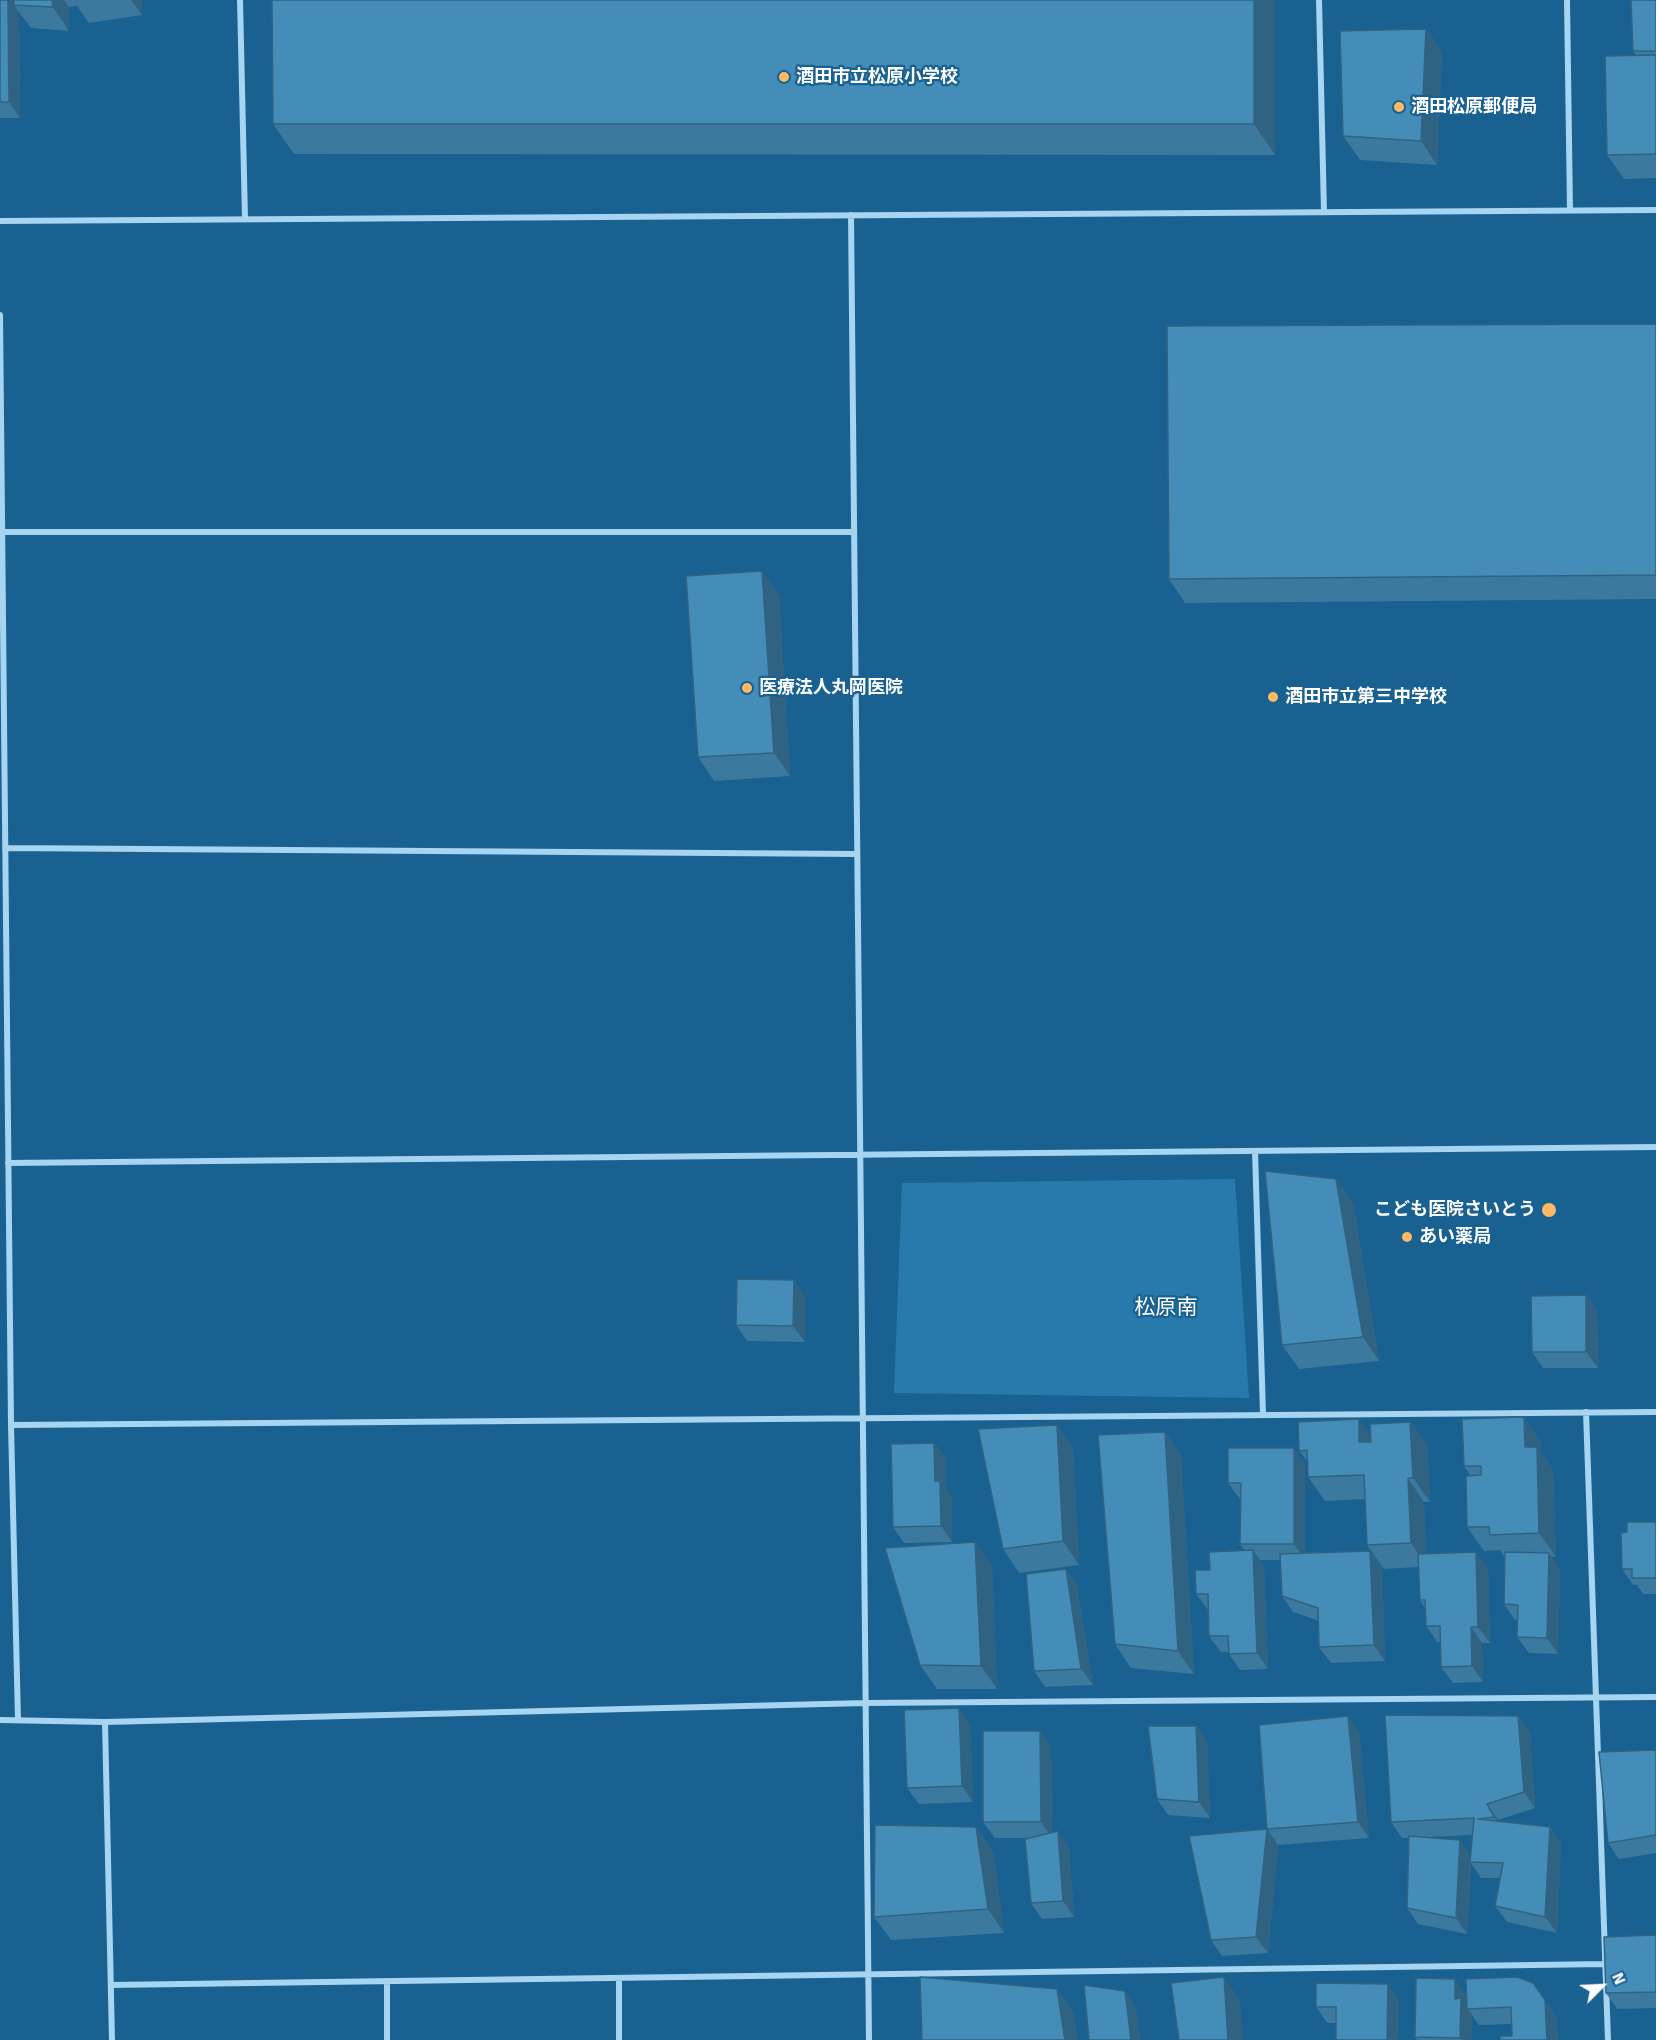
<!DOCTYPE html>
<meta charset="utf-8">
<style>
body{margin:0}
#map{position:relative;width:1656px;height:2040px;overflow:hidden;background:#196190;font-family:Signika,sans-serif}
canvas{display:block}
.north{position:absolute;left:1572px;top:1956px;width:60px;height:60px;-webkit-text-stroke:4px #196190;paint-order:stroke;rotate:66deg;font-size:16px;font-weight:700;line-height:24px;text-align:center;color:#fff}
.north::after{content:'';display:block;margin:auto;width:21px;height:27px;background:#fff;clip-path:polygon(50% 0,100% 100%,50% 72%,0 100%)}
</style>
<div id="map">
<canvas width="1656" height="2040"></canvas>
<div class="north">N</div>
</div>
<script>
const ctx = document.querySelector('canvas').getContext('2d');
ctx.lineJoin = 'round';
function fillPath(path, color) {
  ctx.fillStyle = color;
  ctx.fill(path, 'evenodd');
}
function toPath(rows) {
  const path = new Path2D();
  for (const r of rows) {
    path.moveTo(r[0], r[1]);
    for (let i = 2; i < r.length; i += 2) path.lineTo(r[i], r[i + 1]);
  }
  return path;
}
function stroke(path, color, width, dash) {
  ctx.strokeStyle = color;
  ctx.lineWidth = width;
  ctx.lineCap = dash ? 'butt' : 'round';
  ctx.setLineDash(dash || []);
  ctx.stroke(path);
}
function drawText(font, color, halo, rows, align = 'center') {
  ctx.font = font + ' Signika,"Noto Sans JP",sans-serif';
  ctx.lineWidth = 4.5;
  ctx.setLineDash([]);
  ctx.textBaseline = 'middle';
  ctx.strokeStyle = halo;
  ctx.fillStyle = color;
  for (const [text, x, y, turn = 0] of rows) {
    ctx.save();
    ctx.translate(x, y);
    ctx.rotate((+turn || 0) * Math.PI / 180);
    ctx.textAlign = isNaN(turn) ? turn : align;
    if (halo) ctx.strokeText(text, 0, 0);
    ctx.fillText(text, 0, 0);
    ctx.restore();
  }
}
fillPath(toPath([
 [1235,1179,1249,1398,894,1393,902,1183]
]), '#287aac');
stroke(toPath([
 [240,0,245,219],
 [1319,0,1324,212],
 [1567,0,1570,210],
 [851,215,869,2040],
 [0,221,1656,210],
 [0,315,11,1425,18,1720],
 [2,532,853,532],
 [5,848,857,854],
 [1255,1151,1263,1414],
 [8,1163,1656,1147],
 [1586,1412,1608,2040],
 [11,1425,1656,1412],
 [0,1720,105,1722,865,1703,1656,1697],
 [105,1722,112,2040],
 [111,1985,1605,1964],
 [387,2040,387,1981],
 [619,2040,619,1978]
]), '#a7d4ef', 6);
fillPath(toPath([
 [0,0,142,0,142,15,89,23,77,6,69,7,69,31,31,28,19,12,20,118,0,118],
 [1275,0,1275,155,294,154,273,124],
 [1656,0,1656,178,1624,179,1607,155,1636,55,1633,51],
 [1426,29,1442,52,1437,165,1360,160,1343,136],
 [1656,324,1656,599,1185,603,1169,579],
 [779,595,790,776,714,781,698,757],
 [1353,1202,1379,1361,1299,1369,1282,1345],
 [1586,1295,1597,1311,1598,1368,1543,1368,1532,1352],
 [805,1296,805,1342,747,1341,736,1325],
 [1410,1422,1427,1445,1430,1502,1424,1502,1426,1553,1488,1568,1490,1643,1482,1643,1483,1682,1453,1683,1441,1667,1441,1642,1437,1642,1426,1626,1425,1609,1420,1600,1418,1567,1384,1569,1367,1545,1365,1499,1325,1501,1308,1477,1308,1462,1299,1451,1371,1436],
 [1165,1432,1181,1456,1194,1674,1131,1668,1115,1644],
 [1540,1440,1541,1452,1553,1470,1556,1557,1551,1557,1560,1569,1558,1654,1529,1653,1517,1637,1518,1620,1515,1620,1504,1604,1505,1558,1500,1550,1484,1551,1467,1527,1470,1475,1464,1466],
 [934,1443,946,1459,946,1489,952,1497,952,1542,904,1543,893,1527],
 [1073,1448,1079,1565,1019,1573,1003,1549],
 [1294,1448,1305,1464,1305,1553,1370,1551,1382,1567,1385,1661,1331,1663,1319,1647,1319,1621,1293,1612,1282,1596,1280,1560,1260,1560,1264,1566,1268,1669,1240,1670,1229,1654,1229,1652,1221,1652,1209,1636,1208,1610,1196,1594,1210,1570,1245,1551,1240,1544,1241,1499,1240,1499,1228,1483],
 [1656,1522,1656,1594,1643,1594,1637,1585,1633,1585,1622,1569],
 [992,1566,997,1689,937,1689,920,1665],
 [1066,1569,1077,1585,1093,1685,1045,1687,1034,1671],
 [1518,1716,1530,1732,1535,1808,1498,1820,1499,1821,1550,1827,1561,1843,1557,1933,1507,1922,1495,1906,1500,1878,1481,1878,1471,1863,1467,1934,1418,1924,1407,1908,1409,1838,1402,1838,1391,1822],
 [1473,1835,1471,1855,1428,1837],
 [970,1724,973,1802,919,1804,907,1788],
 [1196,1726,1207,1742,1210,1818,1168,1815,1157,1799],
 [1040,1731,1051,1747,1052,1832,1069,1847,1074,1917,1042,1919,1031,1903,1027,1838,995,1838,983,1822],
 [1359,1732,1369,1838,1278,1845,1268,1953,1222,1956,1211,1940,1267,1829],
 [1656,1750,1656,1853,1619,1859,1608,1843],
 [993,1850,1004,1933,891,1940,874,1917],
 [1656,1935,1656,2008,1617,2009,1606,1993],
 [1533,1983,1556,2016,1558,2040,1500,2040,1512,2036,1512,2024,1479,2025,1472,2015,1471,2040,1417,2040,1415,2037,1466,1995,1466,2006,1467,2008],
 [1399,2000,1398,2040,1336,2040,1336,2023,1327,2023,1316,2007]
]), '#3b799f');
fillPath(toPath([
 [8,0,19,0,14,5,19,12,20,118,9,102],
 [52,0,64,0,69,7,69,31,53,7],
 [131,0,142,0,142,15],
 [1254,0,1275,0,1275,155,1254,124],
 [1426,29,1442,52,1437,165,1421,141],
 [762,571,779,595,790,776,774,753],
 [1336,1179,1353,1202,1379,1361,1363,1337],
 [794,1280,805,1296,805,1342,793,1326],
 [1586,1295,1597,1311,1598,1368,1586,1352],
 [1524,1417,1540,1440,1541,1452,1553,1470,1556,1557,1539,1533,1525,1447],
 [1359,1419,1375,1442,1359,1442],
 [1410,1422,1427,1445,1430,1502,1413,1478],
 [1057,1425,1073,1448,1079,1565,1063,1541],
 [1165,1432,1181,1456,1194,1674,1178,1651],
 [934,1443,946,1459,946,1489,952,1497,952,1542,941,1526,935,1481],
 [1294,1448,1305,1464,1305,1560,1294,1544],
 [1408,1478,1424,1502,1427,1567,1411,1543],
 [975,1542,992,1566,997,1689,981,1666],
 [1253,1550,1264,1566,1268,1669,1257,1653],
 [1370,1551,1382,1567,1385,1661,1374,1645],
 [1476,1552,1488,1568,1490,1643,1478,1627],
 [1549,1553,1560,1569,1558,1654,1547,1638],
 [1066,1569,1077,1585,1093,1685,1081,1669],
 [1471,1627,1482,1643,1483,1682,1472,1666],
 [959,1708,970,1724,973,1802,962,1786],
 [1348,1716,1359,1732,1369,1838,1358,1822],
 [1518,1716,1530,1732,1535,1808,1524,1792],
 [1196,1726,1207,1742,1210,1818,1199,1802],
 [1040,1731,1051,1747,1052,1838,1041,1822],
 [1487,1804,1498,1820,1506,1833,1494,1817],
 [976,1827,993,1850,1004,1933,988,1909],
 [1550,1827,1561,1843,1557,1933,1545,1917],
 [1267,1829,1278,1845,1268,1953,1256,1937],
 [1058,1831,1069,1847,1074,1917,1063,1901],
 [1460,1840,1471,1856,1467,1934,1456,1918],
 [1224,1977,1240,2000,1243,2040,1228,2040],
 [1455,1979,1466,1995,1466,2006,1472,2015,1471,2040,1461,2040,1460,2038,1455,1999],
 [1388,1984,1399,2000,1398,2040,1387,2040],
 [1057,1989,1074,2012,1078,2040,1065,2040],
 [1125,1991,1136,2007,1141,2040,1131,2040],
 [1545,2000,1556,2016,1558,2040,1547,2040]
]), '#306382');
const building = toPath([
 [0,0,8,0,9,102,0,102,0,0],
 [14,0,52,0,53,7,14,5,14,0],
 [272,0,1254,0,1254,124,273,124,272,0],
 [1631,0,1656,0,1656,51,1633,51,1631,0],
 [1426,29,1421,141,1343,136,1340,31,1426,29],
 [1656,55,1656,154,1607,155,1605,56,1656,55],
 [1656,324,1656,575,1169,579,1167,326,1656,324],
 [762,571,774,753,698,757,686,576,762,571],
 [1265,1171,1336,1179,1363,1337,1282,1345,1265,1171],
 [737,1279,794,1280,793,1326,736,1325,737,1279],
 [1586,1295,1586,1352,1532,1352,1531,1296,1586,1295],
 [1524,1417,1525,1447,1537,1447,1539,1533,1490,1535,1489,1527,1467,1527,1466,1476,1481,1475,1481,1466,1464,1466,1462,1419,1524,1417],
 [1359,1419,1359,1442,1371,1442,1370,1424,1410,1422,1413,1478,1408,1478,1411,1543,1367,1545,1364,1475,1308,1477,1307,1450,1299,1451,1298,1422,1359,1419],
 [1057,1425,1063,1541,1003,1549,978,1429,1057,1425],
 [1165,1432,1178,1651,1115,1644,1098,1435,1165,1432],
 [934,1443,935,1481,940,1481,941,1526,893,1527,891,1444,934,1443],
 [1228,1448,1294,1448,1294,1544,1240,1544,1241,1483,1228,1483,1228,1448],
 [1627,1522,1656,1522,1656,1578,1632,1578,1632,1569,1622,1569,1621,1533,1627,1532,1627,1522],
 [975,1542,981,1666,920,1665,885,1548,975,1542],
 [1253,1550,1257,1653,1229,1654,1228,1636,1209,1636,1208,1594,1196,1594,1195,1570,1210,1570,1209,1552,1253,1550],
 [1370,1551,1374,1645,1319,1647,1318,1608,1282,1596,1280,1554,1370,1551],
 [1476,1552,1478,1627,1471,1627,1472,1666,1441,1667,1440,1626,1426,1626,1425,1600,1420,1600,1418,1554,1476,1552],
 [1505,1552,1549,1553,1547,1638,1517,1637,1518,1605,1504,1604,1505,1552],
 [1066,1569,1081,1669,1034,1671,1026,1574,1066,1569],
 [959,1708,962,1786,907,1788,904,1710,959,1708],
 [1385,1715,1518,1716,1524,1792,1487,1804,1494,1817,1478,1819,1550,1827,1545,1917,1495,1906,1503,1863,1470,1862,1474,1818,1391,1822,1385,1715],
 [1348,1716,1358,1822,1267,1829,1259,1725,1348,1716],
 [1148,1726,1196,1726,1199,1802,1157,1799,1148,1726],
 [983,1731,1040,1731,1041,1822,983,1822,983,1731],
 [1656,1750,1656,1835,1608,1843,1599,1752,1656,1750],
 [875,1825,976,1827,988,1909,874,1917,875,1825],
 [1267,1829,1256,1937,1211,1940,1189,1836,1267,1829],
 [1058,1831,1063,1901,1031,1903,1025,1839,1058,1831],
 [1409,1836,1460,1840,1456,1918,1407,1908,1409,1836],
 [1656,1935,1656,1992,1606,1993,1604,1937,1656,1935],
 [920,1977,1057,1989,1065,2040,922,2040,920,1977],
 [1224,1977,1228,2040,1179,2040,1171,1983,1224,1977],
 [1517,1977,1533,1983,1545,2000,1547,2040,1500,2040,1500,2036,1512,2036,1511,2007,1467,2009,1466,1979,1517,1977],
 [1416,1978,1455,1979,1455,1999,1461,1998,1460,2038,1415,2037,1416,1978],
 [1316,1983,1388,1984,1387,2040,1336,2040,1336,2007,1316,2007,1316,1983],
 [1084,1985,1125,1991,1131,2040,1089,2040,1084,1985]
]);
fillPath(building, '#458db9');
stroke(building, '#306382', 1.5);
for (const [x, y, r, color] of [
 [784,77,6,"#ffb965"],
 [1399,107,6,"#ffb965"],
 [747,688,6,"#ffb965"],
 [1273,697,6,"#ffb965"],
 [1549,1210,8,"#ffb965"],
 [1407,1237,6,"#ffb965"]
]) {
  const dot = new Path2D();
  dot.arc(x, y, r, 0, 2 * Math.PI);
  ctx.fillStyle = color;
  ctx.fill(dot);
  stroke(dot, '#196190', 2);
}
drawText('bold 18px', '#fff', '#196190', [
 ["酒田市立松原小学校",796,77],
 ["酒田松原郵便局",1411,107],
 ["医療法人丸岡医院",759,688],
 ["酒田市立第三中学校",1285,697],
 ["こども医院さいとう",1536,1210,"right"],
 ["あい薬局",1419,1237]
], 'left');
drawText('21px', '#fff', '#196190', [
 ["松原南",1166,1308]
]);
</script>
